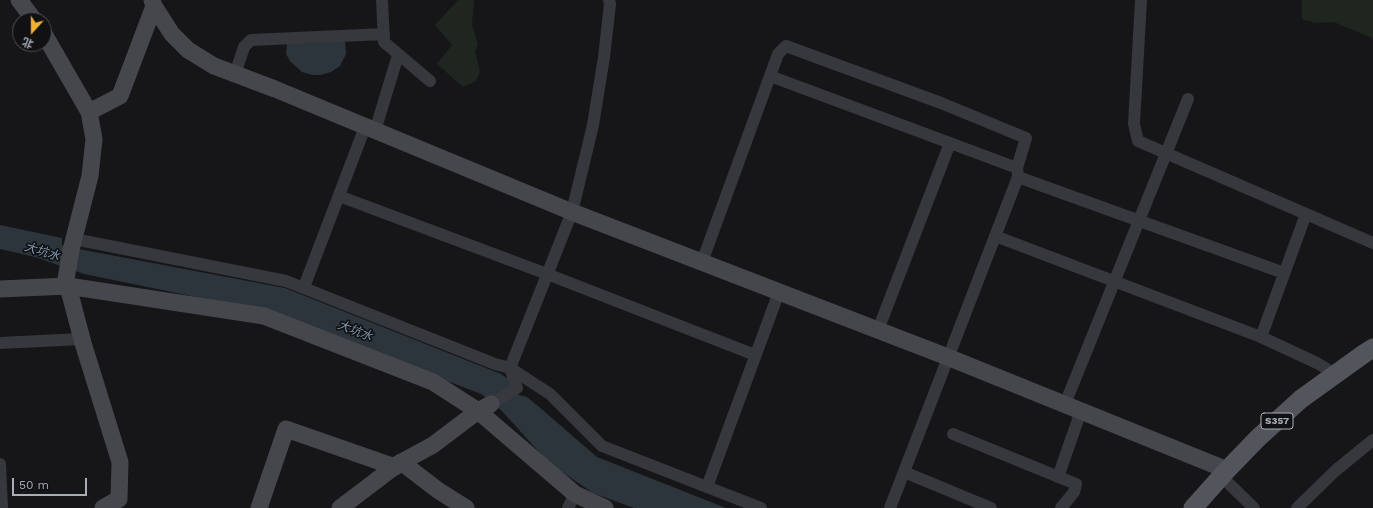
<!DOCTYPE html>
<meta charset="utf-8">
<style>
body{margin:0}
#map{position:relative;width:1373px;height:508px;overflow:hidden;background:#161618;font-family:"Work Sans","Noto Sans SC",sans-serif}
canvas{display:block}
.north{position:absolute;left:12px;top:12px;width:40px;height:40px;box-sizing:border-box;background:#111113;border:1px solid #4d4f55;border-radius:50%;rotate:201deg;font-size:11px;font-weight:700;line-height:16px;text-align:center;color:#a8adb8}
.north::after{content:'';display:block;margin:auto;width:14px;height:18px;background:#f2b134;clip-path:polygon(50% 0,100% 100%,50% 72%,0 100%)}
.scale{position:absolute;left:12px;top:478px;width:75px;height:18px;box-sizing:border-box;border:2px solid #a8adb8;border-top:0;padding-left:5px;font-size:12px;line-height:14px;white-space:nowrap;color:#a8adb8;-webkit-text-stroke:3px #111113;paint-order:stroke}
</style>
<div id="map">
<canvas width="1373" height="508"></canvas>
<div class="north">北</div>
<div class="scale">50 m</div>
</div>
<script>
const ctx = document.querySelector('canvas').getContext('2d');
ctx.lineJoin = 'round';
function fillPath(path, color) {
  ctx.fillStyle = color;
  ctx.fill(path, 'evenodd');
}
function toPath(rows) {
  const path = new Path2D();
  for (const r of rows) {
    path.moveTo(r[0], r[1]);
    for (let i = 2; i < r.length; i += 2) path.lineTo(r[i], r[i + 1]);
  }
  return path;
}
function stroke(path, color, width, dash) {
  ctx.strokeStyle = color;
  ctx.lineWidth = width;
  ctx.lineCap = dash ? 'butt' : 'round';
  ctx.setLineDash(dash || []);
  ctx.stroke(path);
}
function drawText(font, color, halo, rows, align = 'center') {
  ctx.font = font + ' "Work Sans","Noto Sans SC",sans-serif';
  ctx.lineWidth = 3.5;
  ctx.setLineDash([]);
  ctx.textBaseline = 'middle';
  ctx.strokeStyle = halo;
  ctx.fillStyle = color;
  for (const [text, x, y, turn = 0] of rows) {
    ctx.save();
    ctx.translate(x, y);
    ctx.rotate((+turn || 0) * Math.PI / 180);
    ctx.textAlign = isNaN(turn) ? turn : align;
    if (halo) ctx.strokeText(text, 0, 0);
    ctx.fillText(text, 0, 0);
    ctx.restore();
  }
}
fillPath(toPath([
 [458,0,474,0,472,24,478,45,475,51,480,72,476,81,463,87,437,64,452,45,435,25],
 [1302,0,1373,0,1373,41,1372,38,1334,22,1315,23,1302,19]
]), '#1e261f');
fillPath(toPath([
 [345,39,346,54,340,66,331,72,321,75,312,75,302,72,290,61,286,54,287,44],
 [0,225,62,238,62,245,84,250,285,288,501,374,510,380,510,386,519,395,527,397,538,406,597,457,726,508,634,508,593,493,549,463,501,410,481,394,270,312,84,274,35,257,0,249]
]), '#2c353c');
stroke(toPath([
 [382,0,384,42,430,81],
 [1141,0,1134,124,1138,141,1373,243],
 [235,74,244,47,251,40,384,34],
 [770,76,950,143,878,330],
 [375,131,398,55],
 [950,143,1017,168,1018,175],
 [339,196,547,274,755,355],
 [1306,214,1261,337,1317,363,1335,374],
 [995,236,1261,337],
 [74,239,286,281,495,364,510,368,550,394,602,446,761,508],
 [702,262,770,76,778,54,786,46,941,103,1026,138,1017,168],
 [304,287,365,127],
 [0,343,82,339],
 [491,404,517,388,510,368,572,212,593,125,604,57,610,4,609,0],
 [1065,404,1188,99],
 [953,434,1076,484,1074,492,1061,508],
 [0,464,2,508],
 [904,472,991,508],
 [1221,476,1254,508],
 [1058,477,1081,411],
 [707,487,779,292],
 [568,508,575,494],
 [890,508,1018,177,1284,273],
 [1297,508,1335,471,1373,440]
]), '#37383d', 12);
stroke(toPath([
 [19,0,34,20],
 [152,0,154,6,172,34,188,50,214,66,275,89,572,212,945,356,1227,470],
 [44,34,89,112],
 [0,289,68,286,264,316,433,382,478,411,575,494,605,508],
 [401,462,439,491,466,508],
 [103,508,119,499,120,462,83,343,66,279,71,250,90,176,94,139,89,112,120,96,154,6],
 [259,508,286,429,395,467],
 [340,508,398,464,433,445,478,411,491,404]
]), '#45474d', 17);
stroke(toPath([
 [1193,508,1227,470,1258,438,1301,399,1365,353,1373,348]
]), '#53555c', 19);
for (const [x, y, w] of [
 [1277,421,32]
]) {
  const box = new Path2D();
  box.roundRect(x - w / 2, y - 8, w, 16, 3);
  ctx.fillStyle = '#111113';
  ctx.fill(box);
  stroke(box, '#a8adb8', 1);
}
drawText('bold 10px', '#a8adb8', null, [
 ["S357",1277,421]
]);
drawText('italic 12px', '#7f9bb3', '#111113', [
 ["大坑水",42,252,17],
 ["大坑水",355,331,21]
]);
</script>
